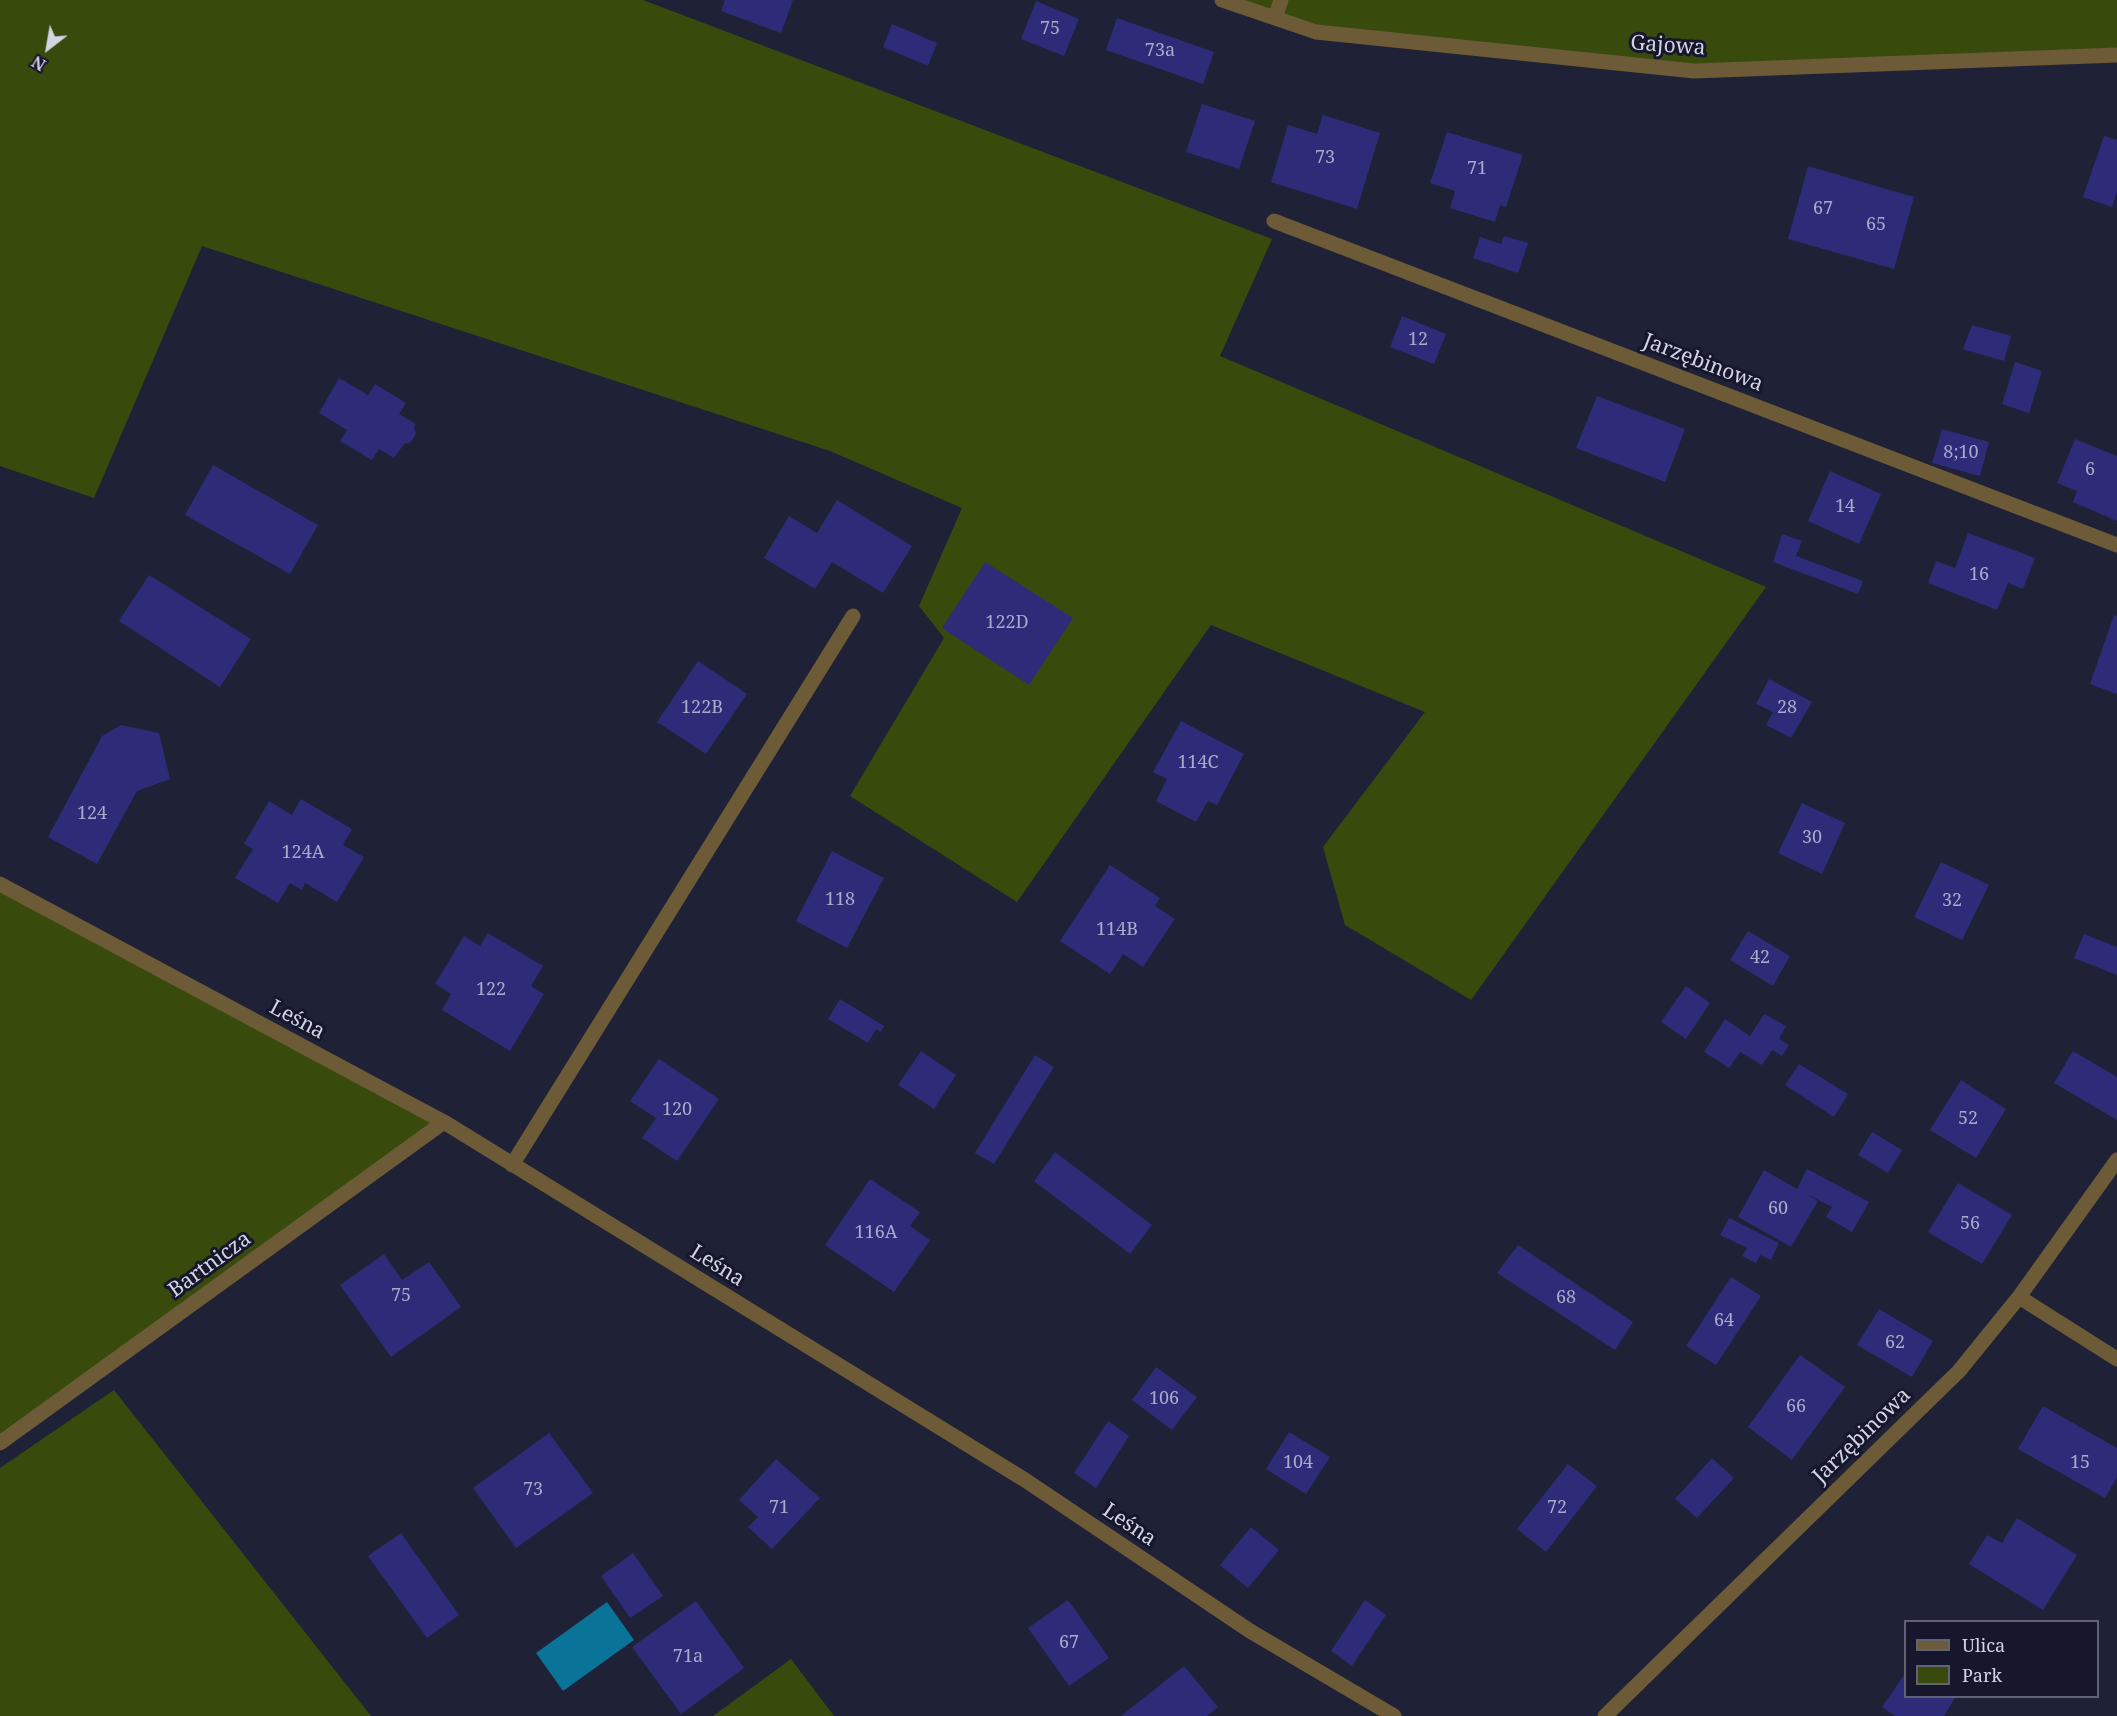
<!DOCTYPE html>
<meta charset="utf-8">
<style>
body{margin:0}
#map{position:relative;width:2117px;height:1716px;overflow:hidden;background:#1f2136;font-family:"Noto Serif",serif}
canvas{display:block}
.legend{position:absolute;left:1904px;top:1620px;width:195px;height:78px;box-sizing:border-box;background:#16172c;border:2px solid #616375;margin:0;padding:8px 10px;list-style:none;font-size:18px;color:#d1d4e2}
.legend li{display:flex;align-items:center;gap:12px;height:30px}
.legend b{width:30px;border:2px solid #616375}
.north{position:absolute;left:18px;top:18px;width:60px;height:60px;-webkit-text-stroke:4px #16172c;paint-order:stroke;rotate:211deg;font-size:16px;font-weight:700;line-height:24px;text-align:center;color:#d1d4e2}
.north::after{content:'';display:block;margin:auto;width:21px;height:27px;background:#d1d4e2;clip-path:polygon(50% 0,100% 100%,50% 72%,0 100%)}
</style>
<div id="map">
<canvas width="2117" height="1716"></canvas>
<ul class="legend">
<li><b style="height:8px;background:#6d5a37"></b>Ulica</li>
<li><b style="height:16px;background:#384b0d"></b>Park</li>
</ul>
<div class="north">N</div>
</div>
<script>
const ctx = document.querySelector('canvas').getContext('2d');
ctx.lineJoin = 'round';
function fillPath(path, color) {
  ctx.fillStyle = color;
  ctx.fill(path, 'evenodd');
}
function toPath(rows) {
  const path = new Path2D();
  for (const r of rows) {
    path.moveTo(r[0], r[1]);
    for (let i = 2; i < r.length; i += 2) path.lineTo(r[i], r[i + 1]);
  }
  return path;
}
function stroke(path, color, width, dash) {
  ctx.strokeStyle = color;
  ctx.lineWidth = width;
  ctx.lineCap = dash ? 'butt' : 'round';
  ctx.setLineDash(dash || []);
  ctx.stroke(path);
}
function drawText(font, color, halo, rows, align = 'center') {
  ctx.font = font + ' "Noto Serif",serif';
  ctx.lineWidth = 6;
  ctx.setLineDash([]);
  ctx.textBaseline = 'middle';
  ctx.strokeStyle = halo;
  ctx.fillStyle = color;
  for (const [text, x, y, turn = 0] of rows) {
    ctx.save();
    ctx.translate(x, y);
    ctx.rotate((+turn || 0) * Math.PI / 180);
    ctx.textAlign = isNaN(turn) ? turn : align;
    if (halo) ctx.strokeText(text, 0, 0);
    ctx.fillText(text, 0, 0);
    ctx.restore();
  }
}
fillPath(toPath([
 [0,0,643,0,1272,239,1220,356,1766,587,1471,1000,1345,925,1323,847,1425,712,1211,625,1017,902,850,796,944,638,919,606,962,508,830,451,202,246,94,498,0,466],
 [1222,0,2117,0,2117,55,1694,71,1316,32],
 [0,884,444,1122,0,1443],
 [114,1390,371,1716,0,1716,0,1468],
 [791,1659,834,1716,713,1716]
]), '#384b0d');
fillPath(toPath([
 [607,1602,634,1640,563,1691,536,1653]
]), '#0a7498');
fillPath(toPath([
 [725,0,793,0,781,33,721,11],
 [1036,1,1079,19,1064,56,1021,39],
 [1117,18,1214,52,1203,84,1106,50],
 [892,24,937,43,928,66,883,47],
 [1202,104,1255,121,1239,169,1186,152],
 [1323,115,1380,133,1357,209,1271,182,1288,125,1317,134],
 [1447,132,1523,155,1506,207,1500,205,1495,222,1450,208,1455,191,1430,183],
 [2104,136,2117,140,2117,192,2112,207,2083,197],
 [1808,166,1914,197,1894,269,1788,239],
 [1504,236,1528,243,1518,273,1473,258,1480,237,1501,244],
 [1402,316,1446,334,1434,364,1390,347],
 [1972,325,2011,336,2004,361,1963,349],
 [2015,362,2042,371,2029,413,2002,404],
 [339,378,368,395,375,384,406,403,399,414,416,424,414,427,416,434,411,442,404,444,394,458,379,449,372,460,340,441,347,430,319,413],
 [1597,396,1685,429,1665,482,1576,448],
 [1942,429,1989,442,1980,476,1932,463],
 [2075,439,2117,456,2117,521,2073,502,2077,491,2057,483],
 [213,465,318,525,290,574,185,515],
 [1830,471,1881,494,1859,544,1808,521],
 [837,500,912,546,883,593,832,562,815,589,764,558,789,516,817,533],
 [1968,533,2035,558,2023,589,2008,583,1997,610,1928,583,1936,561,1955,568],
 [1782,534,1802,541,1796,556,1863,581,1858,594,1773,562],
 [985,562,1073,618,1029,685,942,628],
 [149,575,251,639,220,687,119,621],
 [2114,615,2117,616,2117,694,2090,684],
 [698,661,747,694,706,754,657,722],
 [1769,679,1812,702,1791,738,1766,725,1773,712,1756,704],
 [1181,721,1244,754,1217,805,1208,801,1196,822,1156,801,1167,779,1153,772],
 [121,725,159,733,170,779,137,791,97,864,48,837,102,736],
 [301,799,352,829,343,845,364,857,337,902,305,883,302,890,290,883,278,903,235,878,253,849,244,844,269,801,292,815],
 [1802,803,1845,823,1822,874,1778,853],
 [832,851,884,878,847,948,796,921],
 [1941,862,1989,885,1962,940,1914,917],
 [1110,865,1160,898,1155,906,1175,919,1143,967,1123,954,1110,974,1060,941],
 [1748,931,1790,956,1773,986,1730,960],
 [488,933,543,966,531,986,544,994,510,1051,442,1010,451,994,435,984,464,936,480,946],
 [2084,934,2117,947,2117,975,2074,958],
 [1686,986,1710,1003,1686,1039,1661,1022],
 [840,999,884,1026,881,1032,876,1029,868,1043,828,1019],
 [1764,1014,1786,1026,1779,1039,1789,1045,1782,1056,1772,1050,1762,1065,1740,1052,1729,1068,1704,1052,1725,1019,1750,1036],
 [921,1051,956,1075,934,1109,898,1085],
 [2073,1051,2117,1077,2117,1120,2054,1083],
 [1035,1055,1054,1067,994,1164,975,1153],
 [659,1059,719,1099,677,1161,642,1138,656,1118,630,1101],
 [1799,1064,1848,1094,1834,1117,1785,1085],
 [1961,1080,2006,1109,1976,1158,1930,1130],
 [1872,1132,1902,1150,1888,1173,1858,1155],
 [1055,1152,1152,1225,1130,1254,1034,1181],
 [1807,1169,1869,1202,1852,1232,1826,1217,1832,1207,1805,1193,1818,1201,1791,1247,1738,1217,1764,1170,1797,1189],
 [870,1179,920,1212,910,1226,930,1240,894,1292,825,1245],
 [1958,1183,2012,1215,1982,1264,1928,1232],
 [1729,1218,1779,1243,1771,1260,1760,1255,1756,1263,1742,1256,1747,1248,1720,1235],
 [1518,1245,1633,1322,1615,1350,1497,1273],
 [384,1254,402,1280,429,1262,461,1307,391,1357,340,1285],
 [1731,1277,1761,1296,1716,1365,1686,1346],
 [1879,1309,1933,1341,1912,1377,1857,1345],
 [1800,1355,1845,1387,1792,1460,1748,1427],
 [1156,1367,1197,1397,1172,1430,1132,1400],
 [2043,1406,2117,1448,2117,1477,2105,1498,2018,1449],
 [1108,1421,1129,1436,1096,1488,1074,1473],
 [1289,1432,1330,1457,1306,1494,1266,1469],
 [549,1433,593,1493,516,1548,473,1488],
 [1712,1458,1734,1478,1697,1518,1675,1499],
 [776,1459,820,1498,772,1549,748,1527,758,1517,739,1500],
 [1568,1464,1597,1486,1546,1552,1517,1529],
 [2017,1518,2077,1555,2043,1610,1969,1564,1987,1535,2002,1543],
 [1251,1527,1279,1550,1248,1588,1220,1565],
 [401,1533,459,1615,427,1638,368,1556],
 [633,1553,663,1596,630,1618,601,1576],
 [1068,1600,1109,1658,1069,1686,1028,1628],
 [1365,1600,1386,1615,1352,1666,1331,1651],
 [696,1601,744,1668,681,1714,632,1647],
 [1184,1666,1218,1707,1207,1716,1121,1716],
 [1906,1672,1906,1696,1956,1696,1944,1716,1895,1716,1882,1707]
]), '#2e2c78');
stroke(toPath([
 [1222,0,1316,32,1694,71,2117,55],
 [1275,18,1281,0],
 [1274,221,2117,545],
 [0,884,444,1122,1025,1480,1250,1631,1394,1716],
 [512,1165,853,616],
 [2019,1297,2117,1359],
 [0,1443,444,1122],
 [1605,1716,1959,1371,2019,1297,2117,1160]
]), '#6d5a37', 15);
drawText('18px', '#a8aac8', null, [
 ["75",1050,29],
 ["73a",1160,51],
 ["73",1325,158],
 ["71",1477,169],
 ["67",1823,209],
 ["65",1876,225],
 ["12",1418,340],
 ["8;10",1961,453],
 ["6",2090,470],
 ["14",1845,507],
 ["16",1979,575],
 ["122D",1007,623],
 ["122B",702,708],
 ["28",1787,708],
 ["114C",1198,763],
 ["124",92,814],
 ["30",1812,838],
 ["124A",303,853],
 ["118",840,900],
 ["32",1952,901],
 ["114B",1117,930],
 ["42",1760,958],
 ["122",491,990],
 ["120",677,1110],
 ["52",1968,1119],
 ["60",1778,1209],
 ["56",1970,1224],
 ["116A",876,1233],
 ["75",401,1296],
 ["68",1566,1298],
 ["64",1724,1321],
 ["62",1895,1343],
 ["106",1164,1399],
 ["66",1796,1407],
 ["104",1298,1463],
 ["15",2080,1463],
 ["73",533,1490],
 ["71",779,1508],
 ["72",1557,1508],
 ["67",1069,1643],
 ["71a",688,1657]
]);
drawText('21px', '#d1d4e2', '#16172c', [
 ["Gajowa",1668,46,4],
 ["Jarzębinowa",1703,363,21],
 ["Leśna",297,1020,28],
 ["Bartnicza",210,1265,-36],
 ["Leśna",717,1266,32],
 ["Jarzębinowa",1862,1436,-44],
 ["Leśna",1129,1525,34]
]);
</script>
